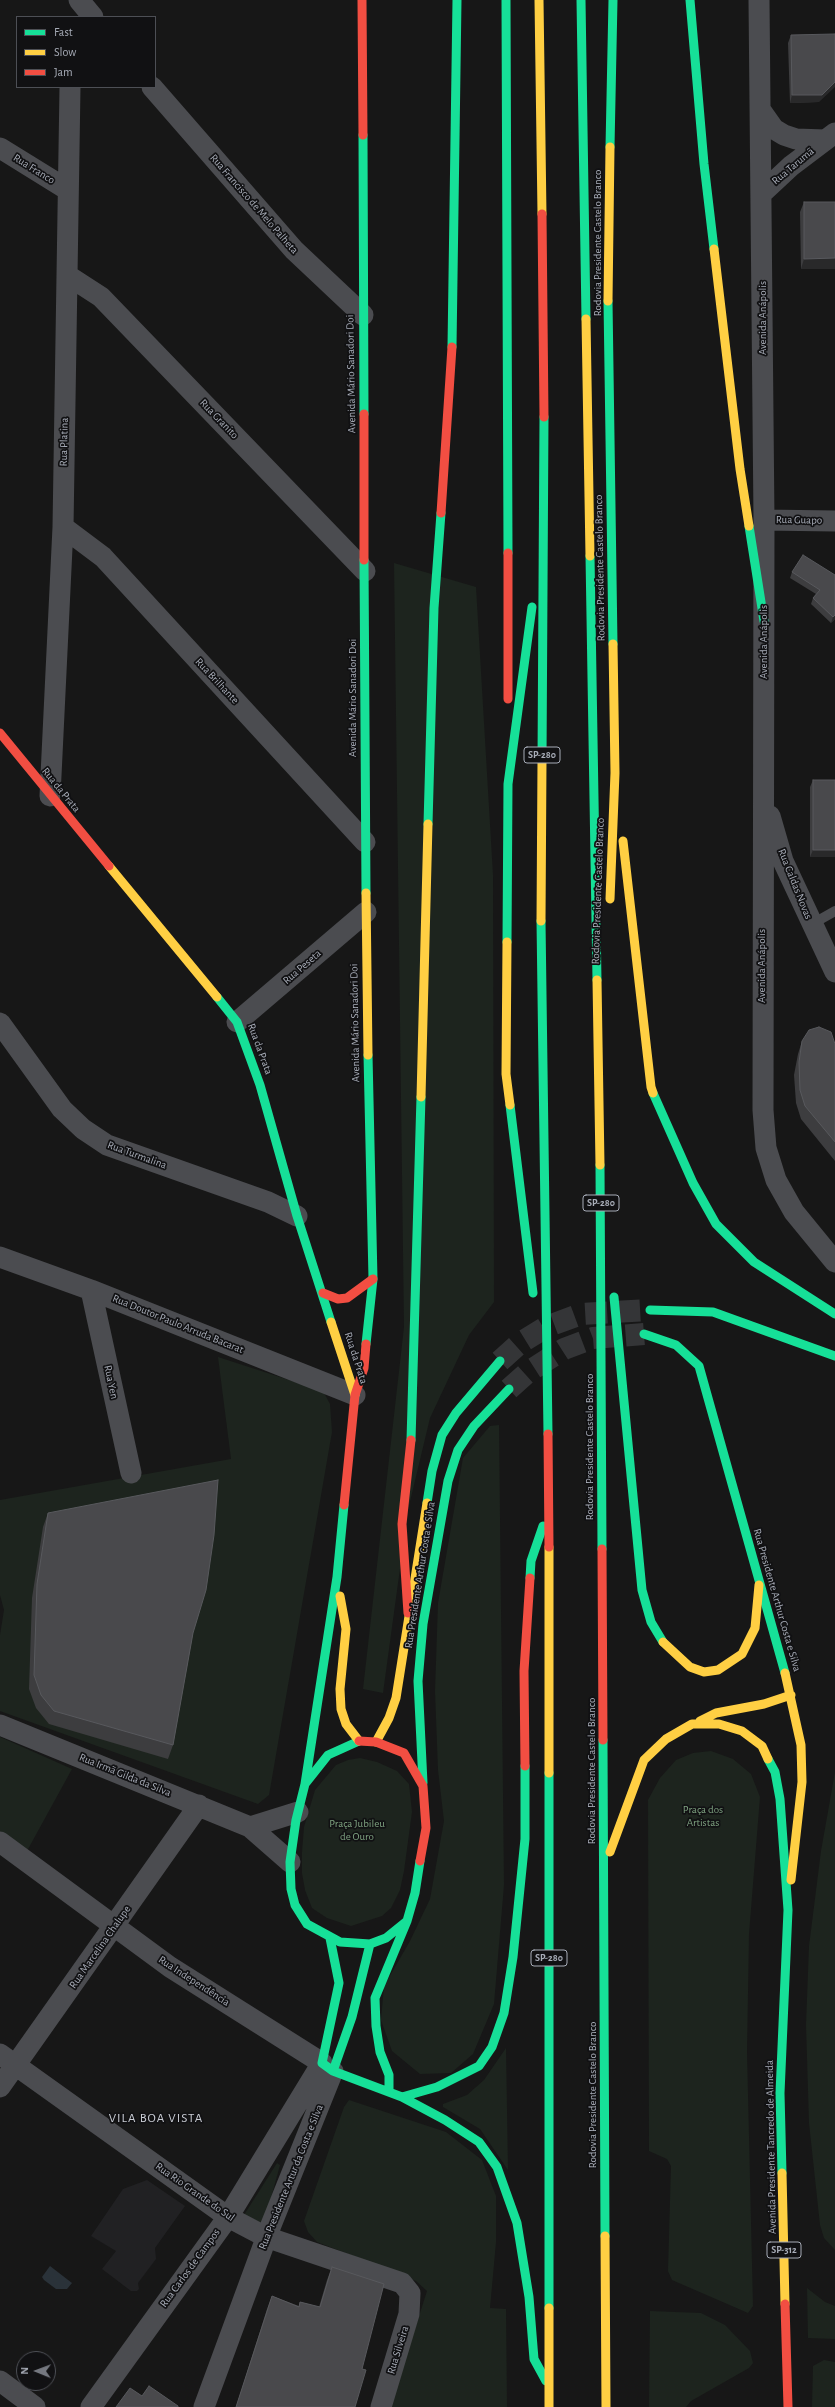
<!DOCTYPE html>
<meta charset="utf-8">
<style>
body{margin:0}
#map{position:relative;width:835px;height:2407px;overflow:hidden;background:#171717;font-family:"Alegreya Sans",sans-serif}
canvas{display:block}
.legend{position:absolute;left:16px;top:16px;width:140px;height:72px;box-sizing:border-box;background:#111113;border:1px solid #4d4f55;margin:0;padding:5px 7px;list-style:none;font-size:12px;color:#a8adb8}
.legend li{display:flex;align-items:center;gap:8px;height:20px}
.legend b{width:20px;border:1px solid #4d4f55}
.north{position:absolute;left:16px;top:2351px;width:40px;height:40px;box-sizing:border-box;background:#111113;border:1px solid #4d4f55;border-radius:50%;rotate:271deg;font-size:11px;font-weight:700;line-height:16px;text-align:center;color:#a8adb8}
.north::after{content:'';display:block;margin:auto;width:14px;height:18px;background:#757880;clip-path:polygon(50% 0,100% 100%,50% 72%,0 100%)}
</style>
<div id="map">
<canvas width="835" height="2407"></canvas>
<ul class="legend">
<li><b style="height:5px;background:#16e098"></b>Fast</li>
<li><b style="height:5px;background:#ffcf43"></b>Slow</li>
<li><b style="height:5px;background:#f24e42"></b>Jam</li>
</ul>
<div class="north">N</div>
</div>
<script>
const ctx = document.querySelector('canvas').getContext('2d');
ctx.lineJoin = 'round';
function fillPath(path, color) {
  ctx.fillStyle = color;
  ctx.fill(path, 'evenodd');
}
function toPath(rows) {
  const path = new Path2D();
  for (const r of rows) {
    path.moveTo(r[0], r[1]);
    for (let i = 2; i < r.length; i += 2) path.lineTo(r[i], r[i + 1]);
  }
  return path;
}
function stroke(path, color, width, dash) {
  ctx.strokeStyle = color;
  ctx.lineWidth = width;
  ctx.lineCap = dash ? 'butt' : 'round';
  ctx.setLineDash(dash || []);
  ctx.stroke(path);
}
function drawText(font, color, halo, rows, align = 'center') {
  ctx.font = font + ' "Alegreya Sans",sans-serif';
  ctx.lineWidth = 3.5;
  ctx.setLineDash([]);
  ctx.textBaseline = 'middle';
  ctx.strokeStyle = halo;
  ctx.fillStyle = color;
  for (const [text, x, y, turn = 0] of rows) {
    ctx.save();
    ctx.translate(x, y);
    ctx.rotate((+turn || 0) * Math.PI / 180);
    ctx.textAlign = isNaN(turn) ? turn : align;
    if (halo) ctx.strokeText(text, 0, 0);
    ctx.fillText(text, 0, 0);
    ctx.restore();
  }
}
fillPath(toPath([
 [147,2180,185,2206,155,2248,156,2259,138,2283,139,2289,137,2291,131,2291,102,2269,116,2251,91,2236,123,2189]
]), '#212123');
fillPath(toPath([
 [394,563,476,587,493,875,494,1302,469,1335,430,1418,408,1510,383,1693,363,1689,404,1327],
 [218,1357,323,1391,330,1404,332,1432,269,1795,258,1804,0,1711,0,1635,4,1610,0,1595,0,1500,231,1459],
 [499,1425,504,1885,494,2004,473,2054,451,2073,420,2074,392,2051,381,2020,384,1986,410,1941,430,1899,444,1821,438,1770,435,1691,438,1603,463,1458,490,1426],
 [0,1737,72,1769,27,1851,0,1833],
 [711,1751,733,1759,751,1774,760,1797,749,1934,747,2052,753,2306,748,2313,672,2280,668,2271,671,2166,667,2159,649,2151,648,1800,660,1778,676,1760,693,1753],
 [360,1758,377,1762,397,1771,409,1784,412,1812,404,1871,400,1890,391,1908,382,1916,351,1926,327,1918,312,1908,305,1890,302,1873,302,1852,304,1827,315,1790,336,1765,348,1760],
 [835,1772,835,2250,824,2238,820,2225,809,2123,806,2025,809,1946,821,1851],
 [506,2048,508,2170,480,2129,443,2107,443,2104,467,2095,484,2080],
 [349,2100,446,2132,482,2160,496,2196,496,2242,490,2308,506,2309,507,2407,390,2407,427,2291,416,2281,400,2274,317,2242,308,2232,304,2221,344,2107],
 [277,2163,280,2165,264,2224,244,2215],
 [807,2288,825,2302,835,2306,835,2339,808,2338],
 [650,2311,701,2313,725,2325,750,2351,753,2363,749,2368,691,2401,686,2407,649,2407],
 [824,2360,835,2362,835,2407,812,2407,813,2366]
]), '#1d241e');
fillPath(toPath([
 [50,2266,72,2283,67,2289,56,2289,44,2280,42,2277]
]), '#2a3239');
stroke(toPath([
 [500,1361,520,1343,546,1327,581,1314,650,1310],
 [509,1389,528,1372,564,1349,593,1338,644,1334]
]), '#343537', 22, [22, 11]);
stroke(toPath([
 [812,924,835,911]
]), '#4b4c50', 10);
stroke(toPath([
 [79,0,93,17],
 [759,0,764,520,763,1110,766,1148,776,1180,794,1212,835,1262],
 [152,87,294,250,363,315],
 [762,112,774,129,784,135,796,139,825,140],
 [0,148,68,190],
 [761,194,791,166,835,133],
 [67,275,101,297,365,571],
 [764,520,835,521],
 [63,527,103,557,365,842],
 [50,796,63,527,70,87],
 [770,816,783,861,835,972],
 [237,1022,366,912],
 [0,1023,62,1109,83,1129,107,1145,268,1202,297,1216],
 [0,1257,91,1290,355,1395],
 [91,1290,131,1473],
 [0,1725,250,1827,290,1862],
 [250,1827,298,1812],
 [0,1842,170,1967,322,2063,228,2217,91,2407],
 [0,2054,228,2217,266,2237,402,2283,410,2293,409,2314,381,2407],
 [0,2087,199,1805],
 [0,2381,35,2407],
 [204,2407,271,2225,333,2071]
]), '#4b4c50', 21);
stroke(toPath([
 [506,0,508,553],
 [581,0,586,319],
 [690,0,704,164,714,249],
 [363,135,364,414],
 [610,147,613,0],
 [608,301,613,644],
 [452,347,457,0],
 [749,526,764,621],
 [590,556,597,980],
 [364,560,366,893],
 [542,761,544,417],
 [428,824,434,608,441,513],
 [541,921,548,1434],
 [507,942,508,784,532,607],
 [217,997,237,1022,260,1085,297,1216,331,1322],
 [653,1093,693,1183,716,1224,754,1262,835,1314],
 [510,1105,533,1293],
 [600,1165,602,1549],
 [614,1297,642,1590,651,1622,663,1642],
 [650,1310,713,1312,835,1356],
 [644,1334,676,1345,699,1366,785,1673],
 [366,1344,373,1279,368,1055],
 [411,1440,421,1097],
 [427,1503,432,1471,442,1435,456,1413,500,1361],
 [530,1578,531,1561,543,1526],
 [603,1740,605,2236],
 [359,1741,328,1755,305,1784,296,1820,290,1862,291,1889,295,1905,307,1924,340,1942,370,1944,386,1938,407,1921],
 [768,1759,775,1772,780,1799,788,1910],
 [549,1773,549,2308],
 [423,1783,418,1681,423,1624,448,1481,458,1450,474,1426,509,1389],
 [305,1784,337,1577,344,1505],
 [330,1938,339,1983,322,2063,333,2071,402,2097],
 [333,2071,352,2017,370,1944],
 [389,2091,389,2075,380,2052,376,2026,375,1998,407,1921,415,1893,420,1861],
 [402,2097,437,2087,479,2066,492,2047,504,2013,513,1957,525,1839,525,1766],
 [402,2097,445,2120,479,2142,497,2167,517,2223,529,2297,534,2359,546,2381],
 [782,2173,780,2093,788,1910]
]), '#16e098', 9);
stroke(toPath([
 [539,0,542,214],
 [714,249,740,469,749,526],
 [608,301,610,147],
 [586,319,590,556],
 [623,841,651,1087,653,1093],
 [109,866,217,997],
 [366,893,368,1055],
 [610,899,615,773,613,644],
 [541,921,542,761],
 [507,942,506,1074,510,1105],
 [597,980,600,1165],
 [421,1097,428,824],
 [331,1322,355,1395],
 [549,1547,549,1773],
 [340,1596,346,1629,340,1689,341,1709,346,1724,359,1741],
 [663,1642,690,1667,704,1672,718,1670,742,1654,755,1628,759,1585],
 [785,1673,801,1745,802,1782,791,1880],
 [700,1721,716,1713,764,1704,791,1695],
 [376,1742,389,1718,396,1698,427,1503],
 [610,1852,644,1760,666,1739,692,1724,719,1724,742,1731,762,1746,768,1759],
 [782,2173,785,2304],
 [605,2236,606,2407],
 [549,2308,549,2407]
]), '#ffcf43', 9);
stroke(toPath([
 [362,0,363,135],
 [542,214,544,417],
 [364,414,364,560],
 [441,513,452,347],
 [508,553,508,699],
 [0,733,109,866],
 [323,1293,338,1299,347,1298,373,1279],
 [548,1434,549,1547],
 [344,1505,355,1395,364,1368,366,1344],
 [602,1549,603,1740],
 [408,1613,402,1524,411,1440],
 [359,1741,376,1742,404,1753,423,1786,426,1828,420,1861],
 [525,1766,524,1671,530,1578],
 [785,2304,788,2407]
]), '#f24e42', 9);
fillPath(toPath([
 [791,35,819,102,790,103,788,43],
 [804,202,835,202,835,269,801,269,800,212],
 [792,572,835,575,835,619,831,623,811,604,813,598,816,594,790,578],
 [813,780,835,780,835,857,810,857,810,787],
 [802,1041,835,1044,835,1161,801,1119,796,1103,794,1075,798,1054],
 [48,1513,193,1633,173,1745,168,1759,49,1724,36,1708,29,1689,32,1598,43,1527],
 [332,2267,362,2369,355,2407,236,2407,267,2309,272,2296,299,2306,300,2302,319,2307,327,2280]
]), '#3d3d3f');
fillPath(toPath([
 [835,82,835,87,819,102,790,103,792,95],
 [835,258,835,269,801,269,804,259],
 [835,615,835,619,831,623,833,617],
 [813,850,835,850,835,857,810,857]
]), '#29292a');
const building = toPath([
 [835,34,835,82,822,95,792,95,791,35,835,34],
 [804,202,835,202,835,258,804,259,804,202],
 [803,555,835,575,835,615,833,617,813,598,820,590,792,572,803,555],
 [813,780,835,780,835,850,813,850,813,780],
 [819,1027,831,1032,835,1044,835,1142,805,1106,800,1090,799,1062,802,1041,809,1030,819,1027],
 [218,1480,214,1535,206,1590,193,1633,173,1745,54,1711,41,1695,34,1675,37,1584,48,1513,218,1480],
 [332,2267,384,2284,362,2369,366,2370,355,2407,236,2407,272,2296,299,2307,300,2302,320,2307,332,2267],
 [149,2386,178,2406,178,2407,116,2407,130,2388,142,2396,149,2386]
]);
fillPath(building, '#49494c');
stroke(building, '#58595d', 1);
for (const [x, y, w] of [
 [542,755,36],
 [601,1203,36],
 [549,1958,36],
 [784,2250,34]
]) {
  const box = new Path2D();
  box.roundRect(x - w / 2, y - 8, w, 16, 3);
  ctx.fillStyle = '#111113';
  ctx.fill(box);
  stroke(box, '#a8adb8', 1);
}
drawText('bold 10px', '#a8adb8', null, [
 ["SP-280",542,755],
 ["SP-280",601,1203],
 ["SP-280",549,1958],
 ["SP-312",784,2250]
]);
drawText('11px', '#a8adb8', '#111113', [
 ["Rua Tarumã",793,166,-40],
 ["Rua Franco",34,169,32],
 ["Rua Francisco de Melo Palheta",254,204,49],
 ["Rodovia Presidente Castelo Branco",598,243,-90],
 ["Avenida Anápolis",763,318,-90],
 ["Avenida Mário Sanadori Doi",351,374,-91],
 ["Rua Granito",219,419,46],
 ["Rua Platina",64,442,-89],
 ["Rua Guapo",799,520,1],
 ["Rodovia Presidente Castelo Branco",600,568,-91],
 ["Avenida Anápolis",764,642,-90],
 ["Rua Brilhante",217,681,47],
 ["Avenida Mário Sanadori Doi",353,698,-90],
 ["Rua da Prata",61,790,51],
 ["Rua Caldas Novas",795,884,68],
 ["Rodovia Presidente Castelo Branco",598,891,-88],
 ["Avenida Anápolis",762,966,-90],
 ["Rua Peseta",302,967,-41],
 ["Avenida Mário Sanadori Doi",355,1023,-91],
 ["Rua da Prata",260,1049,70],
 ["Rua Turmalina",137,1155,20],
 ["Rua Doutor Paulo Arruda Bacarat",178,1324,22],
 ["Rua da Prata",356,1358,72],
 ["Rua Yen",111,1382,78],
 ["Rodovia Presidente Castelo Branco",590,1447,-90],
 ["Rua Presidente Arthur Costa e Silva",420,1575,-81],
 ["Rua Presidente Arthur Costa e Silva",777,1600,74],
 ["Rodovia Presidente Castelo Branco",592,1771,-90],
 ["Rua Irmã Gilda da Silva",125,1775,22],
 ["Rua Marcelina Chalupe",100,1947,-55],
 ["Rua Independência",194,1981,33],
 ["Rodovia Presidente Castelo Branco",593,2095,-90],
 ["Avenida Presidente Tancredo de Almeida",771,2147,-91],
 ["Rua Presidente Artur da Costa e Silva",291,2177,-68],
 ["Rua Rio Grande do Sul",195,2192,35],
 ["Rua Carlos de Campos",190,2268,-54],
 ["Rua Silveira",398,2350,-73]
]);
drawText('11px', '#7fa381', '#111113', [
 ["Praça dos",703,1810],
 ["Artistas",703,1823],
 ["Praça Jubileu",357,1824],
 ["de Ouro",357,1837]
]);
ctx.letterSpacing = '1px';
drawText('13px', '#c9ccd4', '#111113', [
 ["VILA BOA VISTA",156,2118]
]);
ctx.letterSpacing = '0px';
</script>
